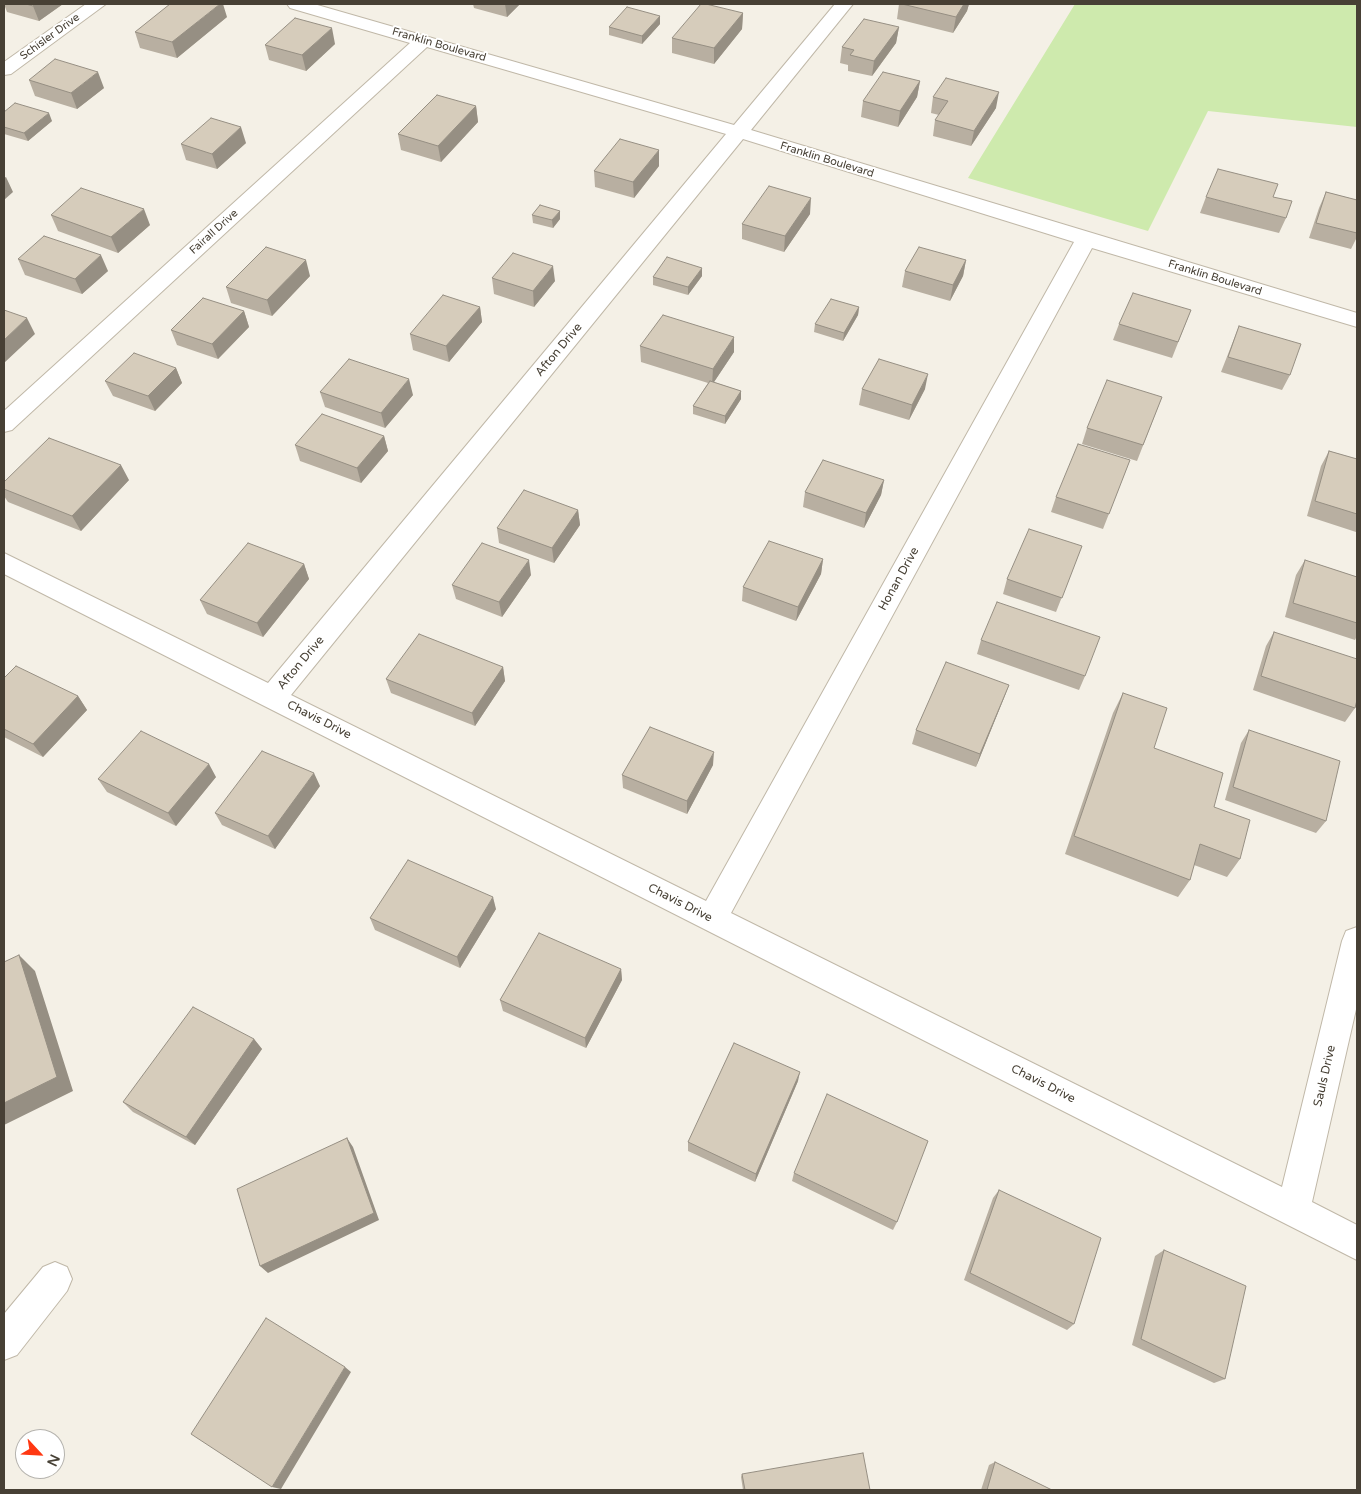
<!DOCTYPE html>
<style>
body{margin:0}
#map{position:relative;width:1361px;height:1494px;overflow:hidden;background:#f4f0e6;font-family:"Varela Round",sans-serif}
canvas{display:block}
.frame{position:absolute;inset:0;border:5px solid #474035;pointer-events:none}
.north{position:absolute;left:15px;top:1429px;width:50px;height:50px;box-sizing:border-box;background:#fff;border:1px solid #b5b3ae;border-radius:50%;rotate:115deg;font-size:14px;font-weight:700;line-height:20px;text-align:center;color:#474035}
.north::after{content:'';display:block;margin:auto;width:18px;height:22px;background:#ff3812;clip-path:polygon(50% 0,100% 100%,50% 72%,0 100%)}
</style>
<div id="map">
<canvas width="1361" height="1494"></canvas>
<div class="frame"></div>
<div class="north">N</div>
</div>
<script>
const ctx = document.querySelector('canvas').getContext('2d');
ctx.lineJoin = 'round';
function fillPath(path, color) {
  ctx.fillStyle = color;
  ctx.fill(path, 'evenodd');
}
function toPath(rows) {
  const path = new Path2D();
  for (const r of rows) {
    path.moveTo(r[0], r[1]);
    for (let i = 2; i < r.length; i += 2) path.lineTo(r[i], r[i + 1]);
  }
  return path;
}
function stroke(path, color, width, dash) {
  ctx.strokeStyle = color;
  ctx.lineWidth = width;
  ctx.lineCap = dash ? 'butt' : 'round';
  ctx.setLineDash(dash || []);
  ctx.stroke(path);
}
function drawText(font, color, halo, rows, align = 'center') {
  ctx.font = font + ' "Varela Round",sans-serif';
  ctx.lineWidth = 4;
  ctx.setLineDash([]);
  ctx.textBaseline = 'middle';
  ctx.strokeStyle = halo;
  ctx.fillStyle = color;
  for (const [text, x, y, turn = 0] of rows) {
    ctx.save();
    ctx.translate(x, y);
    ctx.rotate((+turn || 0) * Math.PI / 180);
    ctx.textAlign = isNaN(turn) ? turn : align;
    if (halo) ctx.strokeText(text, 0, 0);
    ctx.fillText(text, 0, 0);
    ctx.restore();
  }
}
fillPath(toPath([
 [1075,4,1357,4,1357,127,1208,111,1148,231,968,178]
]), '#ceeaad');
const minor = toPath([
 [86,4,106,4,11,74,4,75,4,62,86,4],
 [287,4,314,4,734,125,835,4,853,4,751,130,1357,313,1357,327,1092,248,731,913,1282,1187,1342,941,1346,931,1357,927,1357,1005,1312,1202,1357,1225,1357,1260,4,574,4,553,268,683,726,134,427,47,12,430,4,432,4,411,410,43,290,8,287,4],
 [743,139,1074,242,706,901,291,695,743,139],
 [55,1262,67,1267,72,1279,67,1291,17,1355,4,1360,4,1314,43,1267,55,1262]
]);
stroke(minor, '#c0b8a8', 2);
fillPath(minor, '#fff');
fillPath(toPath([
 [4,4,63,4,39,21,7,12],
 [473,4,520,4,507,17,474,8],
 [899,4,969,4,967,11,953,33,897,19],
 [743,13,742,29,714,64,672,53,672,38],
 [227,17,177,58,140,48,135,32],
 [660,24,642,44,609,35,609,27],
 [899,27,896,43,872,76,848,71,848,65,840,63,842,47],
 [335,44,306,71,269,60,265,45],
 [29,80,104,88,77,109,35,96],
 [920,81,917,97,898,127,861,117,863,101],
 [933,97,996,108,971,146,933,136,935,120,939,115,931,113],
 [476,106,478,122,441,162,401,150,398,134],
 [4,112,52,121,28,141,4,134],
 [246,143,217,169,186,160,181,144],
 [659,166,634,198,595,187,594,171],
 [1326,192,1357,200,1357,237,1351,249,1309,238,1319,208],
 [1206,197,1286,218,1279,233,1200,213],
 [810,214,784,252,742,239,742,224],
 [51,215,150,225,118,253,58,231],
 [532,215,560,219,553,228,533,223],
 [18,259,108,271,82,294,25,275],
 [966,260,963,276,950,301,902,287,905,271],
 [310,276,272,316,231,303,226,287],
 [702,276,688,295,653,285,653,277],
 [492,278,555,281,534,307,494,294],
 [480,307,482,322,449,362,413,350,410,334],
 [859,307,858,315,843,341,814,332,815,324],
 [1191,310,1172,358,1113,340,1119,324],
 [244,311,249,327,218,359,177,345,171,330],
 [1239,326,1290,375,1282,390,1221,372],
 [640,346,734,352,714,382,741,391,741,399,725,424,693,414,693,406,708,383,641,362],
 [176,368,182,383,155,411,113,396,105,381],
 [862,389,925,389,909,420,859,405],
 [320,392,413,395,385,428,325,407],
 [1162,397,1137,461,1082,444,1087,428],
 [384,436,388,451,361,483,300,461,295,445],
 [1329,451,1357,459,1357,530,1356,532,1307,516,1321,466],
 [1130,460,1103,529,1051,512,1056,497],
 [129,480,81,531,8,502,4,496,4,482],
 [884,480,881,495,864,528,803,507,805,492],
 [578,510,580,525,554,563,499,543,497,528],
 [1082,546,1056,612,1003,594,1007,579],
 [823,559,821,574,796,621,742,601,743,587],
 [1305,560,1357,577,1357,636,1355,640,1285,617,1296,575],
 [304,564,309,579,263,637,207,614,200,600],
 [531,575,502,617,456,599,452,585],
 [1274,632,1355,708,1345,722,1253,690,1266,646],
 [981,640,1085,676,1079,690,977,654],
 [503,667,505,681,475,726,391,693,386,679],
 [4,678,78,696,87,710,43,757,4,737],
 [1009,685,976,767,912,744,916,730],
 [1123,693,1154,748,1214,807,1240,859,1227,877,1194,865,1190,880,1178,897,1065,854,1113,713],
 [1249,730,1326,821,1316,833,1225,800,1241,743],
 [713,765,687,814,623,788,622,775],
 [216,777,176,826,107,792,98,779],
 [320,786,275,849,222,825,215,813],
 [496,909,460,968,375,930,370,918],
 [621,969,622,980,586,1048,503,1011,500,1000],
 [254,1039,262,1049,195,1145,133,1112,123,1102],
 [798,1081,755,1182,688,1151,688,1142],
 [794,1173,897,1222,893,1230,792,1181],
 [999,1190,1074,1324,1067,1330,964,1280,993,1198],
 [1164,1250,1225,1379,1214,1383,1132,1345,1155,1256],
 [995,1462,1052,1490,981,1490,989,1465],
 [742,1474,870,1490,743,1490,741,1477]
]), '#b8afa1');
fillPath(toPath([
 [35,4,63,4,39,21,33,6],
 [220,4,223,4,227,17,177,58,172,42],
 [505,4,520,4,507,17],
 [964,4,969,4,967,11,953,33,956,17],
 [743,13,742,29,714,64,714,48],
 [660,16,660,24,642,44,642,36],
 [899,27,896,43,872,76,874,61],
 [332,28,335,44,306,71,302,55],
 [98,72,104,88,77,109,71,93],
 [920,81,917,97,898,127,900,111],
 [999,92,996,108,971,146,974,131],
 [476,106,478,122,441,162,438,146],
 [49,113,52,121,28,141,24,133],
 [241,127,246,143,217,169,212,154],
 [659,150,659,166,634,198,633,182],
 [6,177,13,192,4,200,4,178],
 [811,198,810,214,784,252,785,236],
 [144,209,150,225,118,253,111,237],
 [560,211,560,219,553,228,552,220],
 [101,255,108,271,82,294,75,279],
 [306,260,310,276,272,316,267,300],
 [966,260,963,276,950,301,953,285],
 [553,266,555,281,534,307,533,291],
 [702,268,702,276,688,295,688,287],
 [480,307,482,322,449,362,446,346],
 [859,307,858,315,843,341,844,333],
 [244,311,249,327,218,359,212,344],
 [27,318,35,334,4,363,4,340],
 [734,337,734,352,712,385,713,369],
 [176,368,182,383,155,411,148,396],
 [928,374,925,389,909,420,912,405],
 [409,379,413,395,385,428,381,413],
 [741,391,741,399,725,424,725,416],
 [384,436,388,451,361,483,357,468],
 [121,465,129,480,81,531,72,516],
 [884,480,881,495,864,528,866,513],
 [578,510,580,525,554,563,552,548],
 [823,559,821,574,796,621,798,607],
 [529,560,531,575,502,617,499,602],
 [304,564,309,579,263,637,257,623],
 [503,667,505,681,475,726,472,713],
 [1009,685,1004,698,976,767,980,754],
 [78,696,87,710,43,757,33,744],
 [714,752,713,765,687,814,687,801],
 [209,764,216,777,176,826,168,813],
 [314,773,320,786,275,849,268,836],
 [493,897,496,909,460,968,457,957],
 [19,955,35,971,73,1091,4,1125,4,1103],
 [621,969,622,980,586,1048,585,1038],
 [254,1039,262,1049,195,1145,186,1137],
 [800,1072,798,1081,755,1182,756,1174],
 [347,1138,353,1147,379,1220,268,1273,260,1266],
 [345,1367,351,1372,281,1489,272,1487]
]), '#968f83');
const building = toPath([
 [26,4,35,4,33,6,26,4],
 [170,4,220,4,172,42,135,32,170,4],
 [701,4,706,4,743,13,714,48,672,38,701,4],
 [902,4,964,4,956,17,902,4],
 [627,7,660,16,642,36,609,27,627,7],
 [295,18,332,28,302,55,265,45,295,18],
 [864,19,899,27,874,61,850,55,854,50,842,47,864,19],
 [55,59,98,72,71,93,29,80,55,59],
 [883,72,920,81,900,111,863,101,883,72],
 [946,78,999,92,974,131,935,120,948,101,933,97,946,78],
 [437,95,476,106,438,146,398,134,437,95],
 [15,103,49,113,24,133,4,127,4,112,15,103],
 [211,118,241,127,212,154,181,144,211,118],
 [620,139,659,150,633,182,594,171,620,139],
 [1218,169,1278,184,1273,197,1292,201,1286,218,1206,197,1218,169],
 [769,186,811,198,785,236,742,224,769,186],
 [81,188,144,209,111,237,51,215,81,188],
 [1326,192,1357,200,1357,233,1316,223,1326,192],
 [540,205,560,211,552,220,532,215,540,205],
 [44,236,101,255,75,279,18,259,44,236],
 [266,247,306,260,267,300,226,287,266,247],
 [919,247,966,260,953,285,905,271,919,247],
 [513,253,553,266,533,291,492,278,513,253],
 [667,257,702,268,688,287,653,277,667,257],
 [1133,293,1191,310,1178,342,1119,324,1133,293],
 [443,295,480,307,446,346,410,334,443,295],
 [203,298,244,311,212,344,171,330,203,298],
 [831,299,859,307,844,333,815,324,831,299],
 [4,310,27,318,4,340,4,310],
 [663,315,734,337,713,369,640,346,663,315],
 [1239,326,1301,344,1290,375,1228,357,1239,326],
 [134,353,176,368,148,396,105,381,134,353],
 [349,359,409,379,381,413,320,392,349,359],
 [879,359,928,374,912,405,862,389,879,359],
 [1107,380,1162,397,1143,445,1087,428,1107,380],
 [710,381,741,391,725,416,693,406,710,381],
 [322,414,384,436,357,468,295,445,322,414],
 [49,438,121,465,72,516,4,489,4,482,49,438],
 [1078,444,1130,460,1109,514,1056,497,1078,444],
 [1329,451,1357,459,1357,514,1315,501,1329,451],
 [823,460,884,480,866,513,805,492,823,460],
 [524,490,578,510,552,548,497,528,524,490],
 [1029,529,1082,546,1062,598,1007,579,1029,529],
 [769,541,823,559,798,607,743,587,769,541],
 [248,543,304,564,257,623,200,600,248,543],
 [482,543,529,560,499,602,452,585,482,543],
 [1305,560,1357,577,1357,623,1293,603,1305,560],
 [997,602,1100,637,1085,676,981,640,997,602],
 [1274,632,1357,659,1357,700,1355,708,1261,676,1274,632],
 [419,634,503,667,472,713,386,679,419,634],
 [946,662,1009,685,980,754,916,730,946,662],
 [16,666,78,696,33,744,4,729,4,678,16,666],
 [1123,693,1167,708,1154,748,1223,773,1214,807,1250,820,1240,859,1200,844,1190,880,1074,836,1123,693],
 [650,727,714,752,687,801,622,775,650,727],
 [1249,730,1340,761,1326,821,1233,787,1249,730],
 [141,731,209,764,168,813,98,779,141,731],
 [262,751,314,773,268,836,215,813,262,751],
 [408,860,493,897,457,957,370,918,408,860],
 [539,933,621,969,585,1038,500,1000,539,933],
 [19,955,57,1077,4,1103,4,962,19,955],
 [193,1007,254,1039,186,1137,123,1102,193,1007],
 [734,1043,800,1072,756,1174,688,1142,734,1043],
 [827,1094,928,1141,897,1222,794,1173,827,1094],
 [347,1138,374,1213,260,1266,237,1189,347,1138],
 [999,1190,1101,1238,1074,1324,970,1273,999,1190],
 [1164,1250,1246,1286,1225,1379,1141,1339,1164,1250],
 [266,1318,345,1367,272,1487,191,1434,266,1318],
 [863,1453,870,1490,745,1490,742,1474,863,1453],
 [995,1462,1052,1490,987,1490,995,1462]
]);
fillPath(building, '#d6ccbb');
stroke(building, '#968f83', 1);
drawText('11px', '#474035', '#fff', [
 ["Schisler Drive",50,37,-36],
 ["Franklin Boulevard",439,45,16],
 ["Franklin Boulevard",827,160,17],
 ["Fairall Drive",214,232,-42],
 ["Franklin Boulevard",1215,278,17]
]);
drawText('12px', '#474035', '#fff', [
 ["Afton Drive",559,350,-50],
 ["Honan Drive",899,579,-61],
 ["Afton Drive",301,663,-50],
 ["Chavis Drive",319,720,27],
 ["Chavis Drive",680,903,27],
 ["Sauls Drive",1325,1076,-77],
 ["Chavis Drive",1043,1084,27]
]);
</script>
